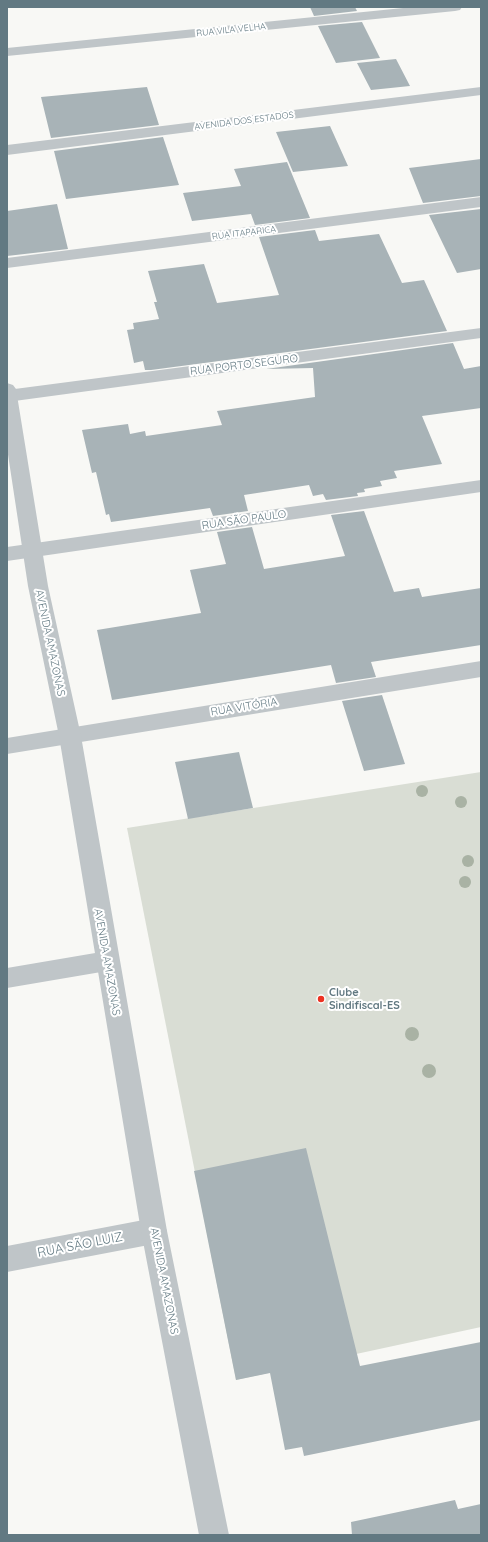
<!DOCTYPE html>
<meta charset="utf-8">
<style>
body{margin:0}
#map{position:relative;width:488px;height:1542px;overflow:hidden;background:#f8f8f5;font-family:Quicksand,sans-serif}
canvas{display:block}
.frame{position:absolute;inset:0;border:8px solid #627982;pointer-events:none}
</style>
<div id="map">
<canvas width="488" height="1542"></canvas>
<div class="frame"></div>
</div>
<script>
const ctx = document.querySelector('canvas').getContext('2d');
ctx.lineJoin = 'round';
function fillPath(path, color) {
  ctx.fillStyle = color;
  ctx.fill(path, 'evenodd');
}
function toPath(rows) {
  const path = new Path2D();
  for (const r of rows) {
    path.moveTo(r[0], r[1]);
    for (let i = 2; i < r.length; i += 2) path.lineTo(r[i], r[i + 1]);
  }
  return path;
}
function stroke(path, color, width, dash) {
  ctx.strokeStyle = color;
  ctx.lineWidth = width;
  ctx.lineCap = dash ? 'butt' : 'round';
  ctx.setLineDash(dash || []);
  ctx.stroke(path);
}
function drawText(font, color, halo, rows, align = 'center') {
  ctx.font = font + ' Quicksand,sans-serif';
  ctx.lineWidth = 4;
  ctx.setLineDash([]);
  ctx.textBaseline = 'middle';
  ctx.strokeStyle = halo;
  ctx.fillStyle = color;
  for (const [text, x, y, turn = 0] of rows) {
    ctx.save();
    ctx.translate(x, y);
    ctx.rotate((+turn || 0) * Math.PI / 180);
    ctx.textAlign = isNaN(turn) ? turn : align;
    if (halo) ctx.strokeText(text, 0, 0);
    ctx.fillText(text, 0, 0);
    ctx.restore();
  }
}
fillPath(toPath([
 [481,772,481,1327,236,1380,127,828]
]), '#d9ddd4');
fillPath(toPath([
 [310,7,355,7,357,11,314,16],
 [362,22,380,58,336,63,318,26],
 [396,59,410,86,371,90,357,63],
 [147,87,159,125,51,138,41,97],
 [330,126,348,166,293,172,276,132],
 [163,137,179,185,66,199,54,151],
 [481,159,481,196,423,203,409,168],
 [287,162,310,218,255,225,251,214,192,221,183,193,241,186,234,169],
 [57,204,68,249,7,256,7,211],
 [481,209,481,269,457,273,429,215],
 [315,230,319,241,379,234,402,283,424,280,447,331,151,370,145,370,143,361,134,363,127,330,134,329,133,323,159,319,154,302,157,302,148,271,204,264,217,303,279,295,259,237],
 [453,343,464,369,481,366,481,408,422,416,442,464,394,471,397,478,380,481,382,486,364,489,365,492,357,493,358,496,326,500,323,494,313,496,309,485,244,495,248,511,213,516,210,508,111,522,109,514,106,515,96,472,92,473,82,430,128,424,130,434,145,431,146,436,222,425,217,411,315,397,313,368,266,369],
 [364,511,394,592,419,588,422,597,481,588,481,645,371,662,376,677,336,683,331,665,112,700,97,630,201,613,190,570,226,564,217,532,252,527,264,569,345,556,331,515],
 [382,695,405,764,364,771,342,701],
 [239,752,253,808,188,819,175,762],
 [306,1148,360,1366,481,1342,481,1420,304,1456,302,1447,285,1450,270,1373,236,1380,194,1171],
 [455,1500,458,1509,481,1504,481,1535,352,1535,351,1522]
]), '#a8b3b7');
fillPath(toPath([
 [413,7,462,7,460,10,455,11,7,56,7,48,413,7],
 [481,87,481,95,7,155,7,145,481,87],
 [481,197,481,207,7,268,7,258,481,197],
 [481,328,481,338,7,402,7,390,481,328],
 [481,480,481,492,7,561,7,547,481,480],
 [481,661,481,677,7,754,7,738,481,661],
 [107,951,115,954,119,961,115,968,107,971,7,988,7,968,107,951],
 [154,1218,163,1222,167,1231,163,1240,154,1244,7,1272,7,1246,154,1218]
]), '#bfc5c8');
fillPath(toPath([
 [7,383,13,385,16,389,48,586,81,736,167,1231,229,1535,199,1535,141,1231,59,736,28,586,7,448,7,383]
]), '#bfc5c8');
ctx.fillStyle = '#a9b2a4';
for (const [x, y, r] of [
 [422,791,6],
 [461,802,6],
 [468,861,6],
 [465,882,6],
 [412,1034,7],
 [429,1071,7]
]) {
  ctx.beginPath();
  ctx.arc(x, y, r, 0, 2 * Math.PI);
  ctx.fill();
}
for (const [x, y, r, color] of [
 [321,999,4,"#ec3121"]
]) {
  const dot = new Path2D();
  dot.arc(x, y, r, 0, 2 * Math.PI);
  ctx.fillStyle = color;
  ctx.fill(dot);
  stroke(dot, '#fff', 1.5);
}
drawText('9px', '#627982', '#fff', [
 ["RUA VILA VELHA",231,30,-6],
 ["AVENIDA DOS ESTADOS",244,121,-7],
 ["RUA ITAPARICA",244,233,-7]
]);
drawText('11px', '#627982', '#fff', [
 ["RUA PORTO SEGURO",244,365,-7],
 ["RUA SÃO PAULO",244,520,-8],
 ["AVENIDA AMAZONAS",50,643,78],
 ["RUA VITÓRIA",244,707,-9],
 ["AVENIDA AMAZONAS",107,962,80],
 ["AVENIDA AMAZONAS",164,1281,79]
]);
drawText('bold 11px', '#627982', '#fff', [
 ["Clube",329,993],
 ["Sindifiscal-ES",329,1006]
], 'left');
drawText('13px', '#627982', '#fff', [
 ["RUA SÃO LUIZ",80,1245,-11]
]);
</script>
